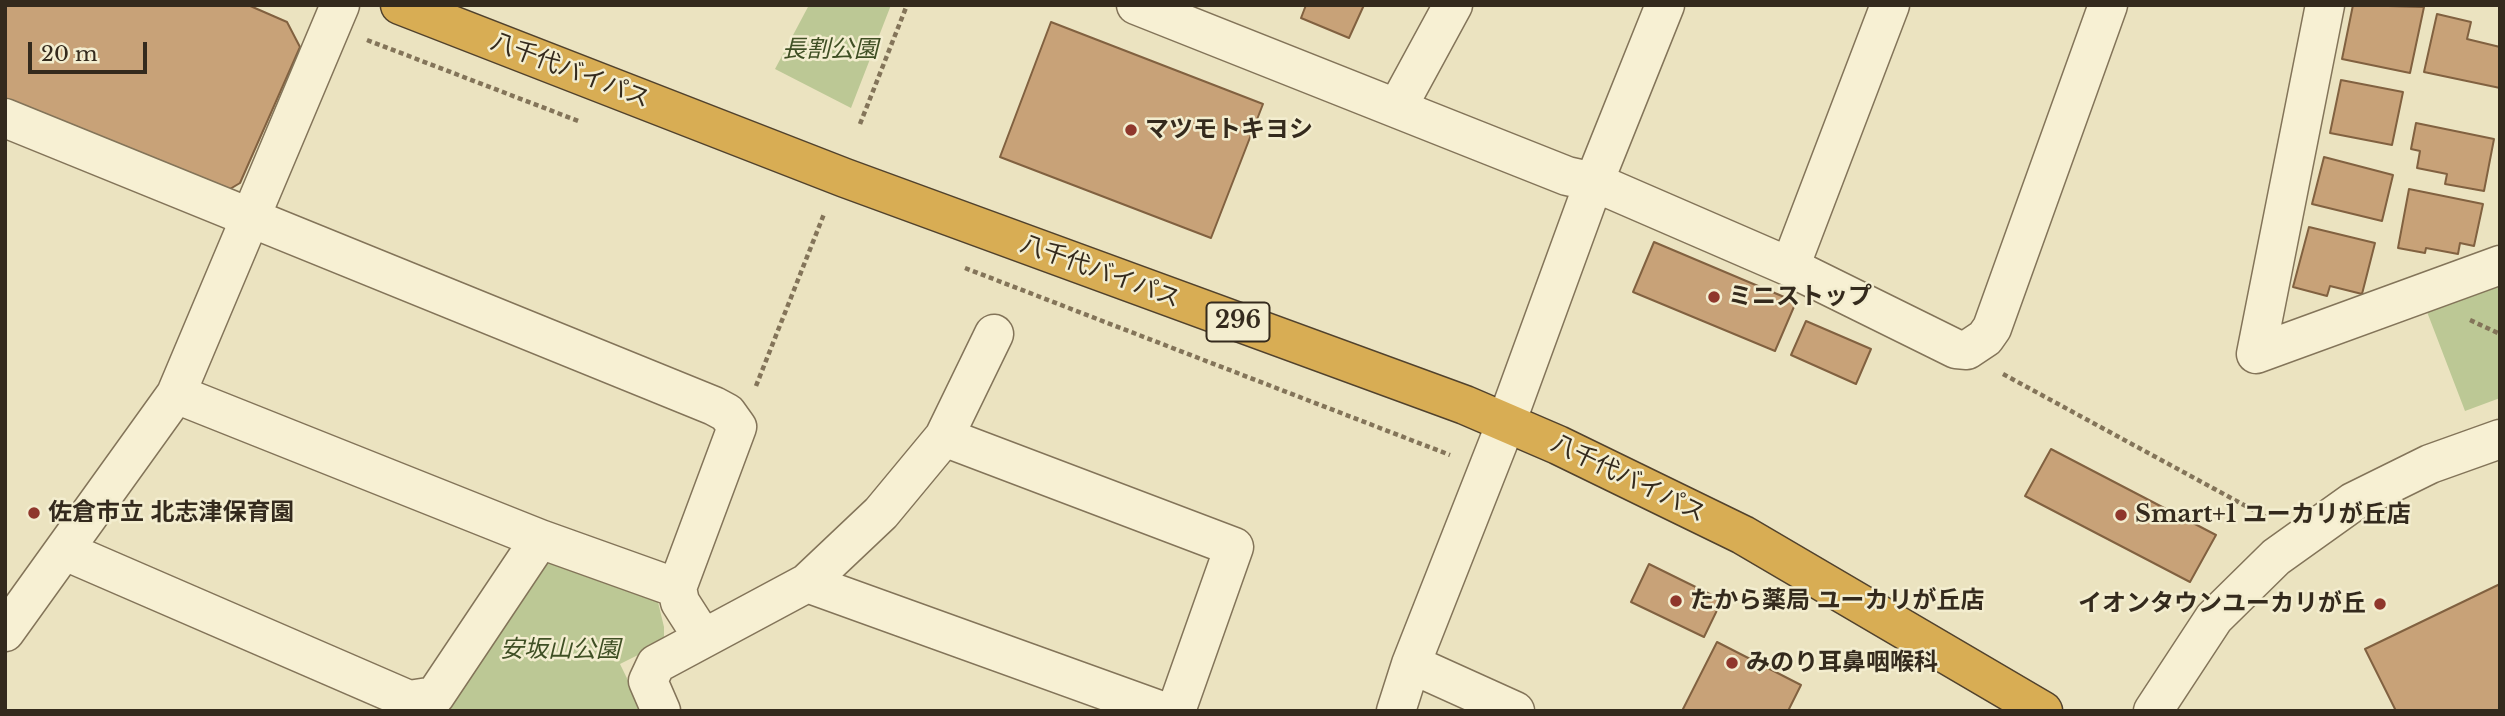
<!DOCTYPE html>
<meta charset="utf-8">
<style>
body{margin:0}
#map{position:relative;width:2505px;height:716px;overflow:hidden;background:#ebe3c0;font-family:"Libre Baskerville",serif}
canvas{display:block}
.frame{position:absolute;inset:0;border:7px solid #342a1d;pointer-events:none}
.scale{position:absolute;left:28px;top:42px;width:119px;height:32px;box-sizing:border-box;border:4px solid #342a1d;border-top:0;padding-left:9px;font-size:21px;line-height:24px;white-space:nowrap;color:#342a1d;-webkit-text-stroke:5px #f3edcf;paint-order:stroke}
</style>
<div id="map">
<canvas width="2505" height="716"></canvas>
<div class="frame"></div>
<div class="scale">20 m</div>
</div>
<script>
const ctx = document.querySelector('canvas').getContext('2d');
ctx.lineJoin = 'round';
function fillPath(path, color) {
  ctx.fillStyle = color;
  ctx.fill(path, 'evenodd');
}
function toPath(rows) {
  const path = new Path2D();
  for (const r of rows) {
    path.moveTo(r[0], r[1]);
    for (let i = 2; i < r.length; i += 2) path.lineTo(r[i], r[i + 1]);
  }
  return path;
}
function stroke(path, color, width, dash) {
  ctx.strokeStyle = color;
  ctx.lineWidth = width;
  ctx.lineCap = dash ? 'butt' : 'round';
  ctx.setLineDash(dash || []);
  ctx.stroke(path);
}
function drawText(font, color, halo, rows, align = 'center') {
  ctx.font = font + ' "Libre Baskerville","Noto Sans JP",serif';
  ctx.lineWidth = 5;
  ctx.setLineDash([]);
  ctx.textBaseline = 'middle';
  ctx.strokeStyle = halo;
  ctx.fillStyle = color;
  for (const [text, x, y, turn = 0] of rows) {
    ctx.save();
    ctx.translate(x, y);
    ctx.rotate((+turn || 0) * Math.PI / 180);
    ctx.textAlign = isNaN(turn) ? turn : align;
    if (halo) ctx.strokeText(text, 0, 0);
    ctx.fillText(text, 0, 0);
    ctx.restore();
  }
}
fillPath(toPath([
 [809,5,891,5,851,108,775,69],
 [2500,277,2500,398,2465,411,2424,304],
 [549,560,658,602,664,627,664,642,620,664,643,711,444,711]
]), '#bcc895');
const building = toPath([
 [5,5,248,5,287,22,300,47,240,183,225,192,5,103,5,5],
 [1306,5,1364,5,1349,38,1301,18,1306,5],
 [2353,5,2424,7,2410,73,2342,59,2353,5],
 [2437,14,2471,22,2467,39,2500,47,2500,88,2424,72,2437,14],
 [1051,22,1263,104,1211,238,1000,157,1051,22],
 [2341,80,2403,92,2392,145,2330,133,2341,80],
 [2416,123,2494,139,2484,191,2445,184,2447,174,2417,168,2420,151,2411,149,2416,123],
 [2324,157,2393,175,2382,221,2312,204,2324,157],
 [2409,189,2483,204,2474,246,2460,243,2458,254,2426,248,2425,253,2398,248,2409,189],
 [2309,227,2375,243,2362,294,2330,286,2327,296,2293,287,2309,227],
 [1654,242,1796,302,1775,351,1633,292,1654,242],
 [1806,321,1871,349,1856,384,1791,355,1806,321],
 [2051,449,2216,535,2190,582,2025,496,2051,449],
 [1649,564,1722,600,1704,637,1631,602,1649,564],
 [2500,584,2500,711,2396,711,2365,649,2500,584],
 [1717,642,1801,685,1788,711,1682,711,1717,642]
]);
fillPath(building, '#c8a278');
stroke(building, '#816140', 2);
const minor = toPath([
 [1136,5,1567,176,1594,182,1790,267,1956,349,1967,350,1985,338,1992,328,2108,5],
 [2325,5,2256,354,2500,265],
 [1397,108,1453,5],
 [5,118,714,406,727,413,737,427,677,588,680,602,703,638],
 [1790,267,1890,5],
 [176,394,540,539,677,588],
 [944,437,1234,547,1176,711],
 [65,551,409,700,435,696,540,539],
 [807,583,1162,711],
 [5,632,176,394,340,5],
 [1411,664,1515,711],
 [661,711,648,681,656,664,807,583,881,513,944,437,994,334],
 [1396,711,1411,664,1506,423,1594,182,1665,5],
 [2153,711,2214,618,2276,557,2353,502,2430,464,2500,439]
]);
const highway = toPath([
 [400,5,845,178,1465,405,1558,445,1743,535,2043,711]
]);
stroke(minor, '#837459', 41);
stroke(highway, '#51422d', 41);
stroke(toPath([
 [367,40,581,122],
 [860,124,907,5],
 [965,268,1450,455],
 [2470,320,2500,334],
 [2003,374,2266,517],
 [756,386,824,214]
]), '#837459', 4.5, [5, 3.5]);
stroke(minor, '#f7f0d3', 38);
stroke(highway, '#d8ad54', 38);
for (const [x, y, r, color] of [
 [1131,130,7,"#8f372c"],
 [1714,297,7,"#8f372c"],
 [34,513,7,"#8f372c"],
 [2121,515,7,"#8f372c"],
 [1676,601,7,"#8f372c"],
 [2380,604,7,"#8f372c"],
 [1732,663,7,"#8f372c"]
]) {
  const dot = new Path2D();
  dot.arc(x, y, r, 0, 2 * Math.PI);
  ctx.fillStyle = color;
  ctx.fill(dot);
  stroke(dot, '#f3edcf', 2.5);
}
for (const [x, y, w] of [
 [1238,322,63]
]) {
  const box = new Path2D();
  box.roundRect(x - w / 2, y - 19.5, w, 39, 5);
  ctx.fillStyle = '#f3edcf';
  ctx.fill(box);
  stroke(box, '#342a1d', 2);
}
drawText('bold 23px', '#342a1d', null, [
 ["296",1238,322]
]);
drawText('italic 24px', '#3f4f24', '#f3edcf', [
 ["長割公園",830,50],
 ["安坂山公園",560,650]
]);
drawText('24px', '#342a1d', '#f3edcf', [
 ["八千代バイパス",570,71,21],
 ["八千代バイパス",1100,272,20],
 ["八千代バイパス",1628,479,26]
]);
drawText('bold 24px', '#342a1d', '#f3edcf', [
 ["マツモトキヨシ",1145,130],
 ["ミニストップ",1728,297],
 ["佐倉市立 北志津保育園",48,513],
 ["Smart+1 ユーカリが丘店",2135,515],
 ["たから薬局 ユーカリが丘店",1690,601],
 ["イオンタウンユーカリが丘",2366,604,"right"],
 ["みのり耳鼻咽喉科",1746,663]
], 'left');
</script>
